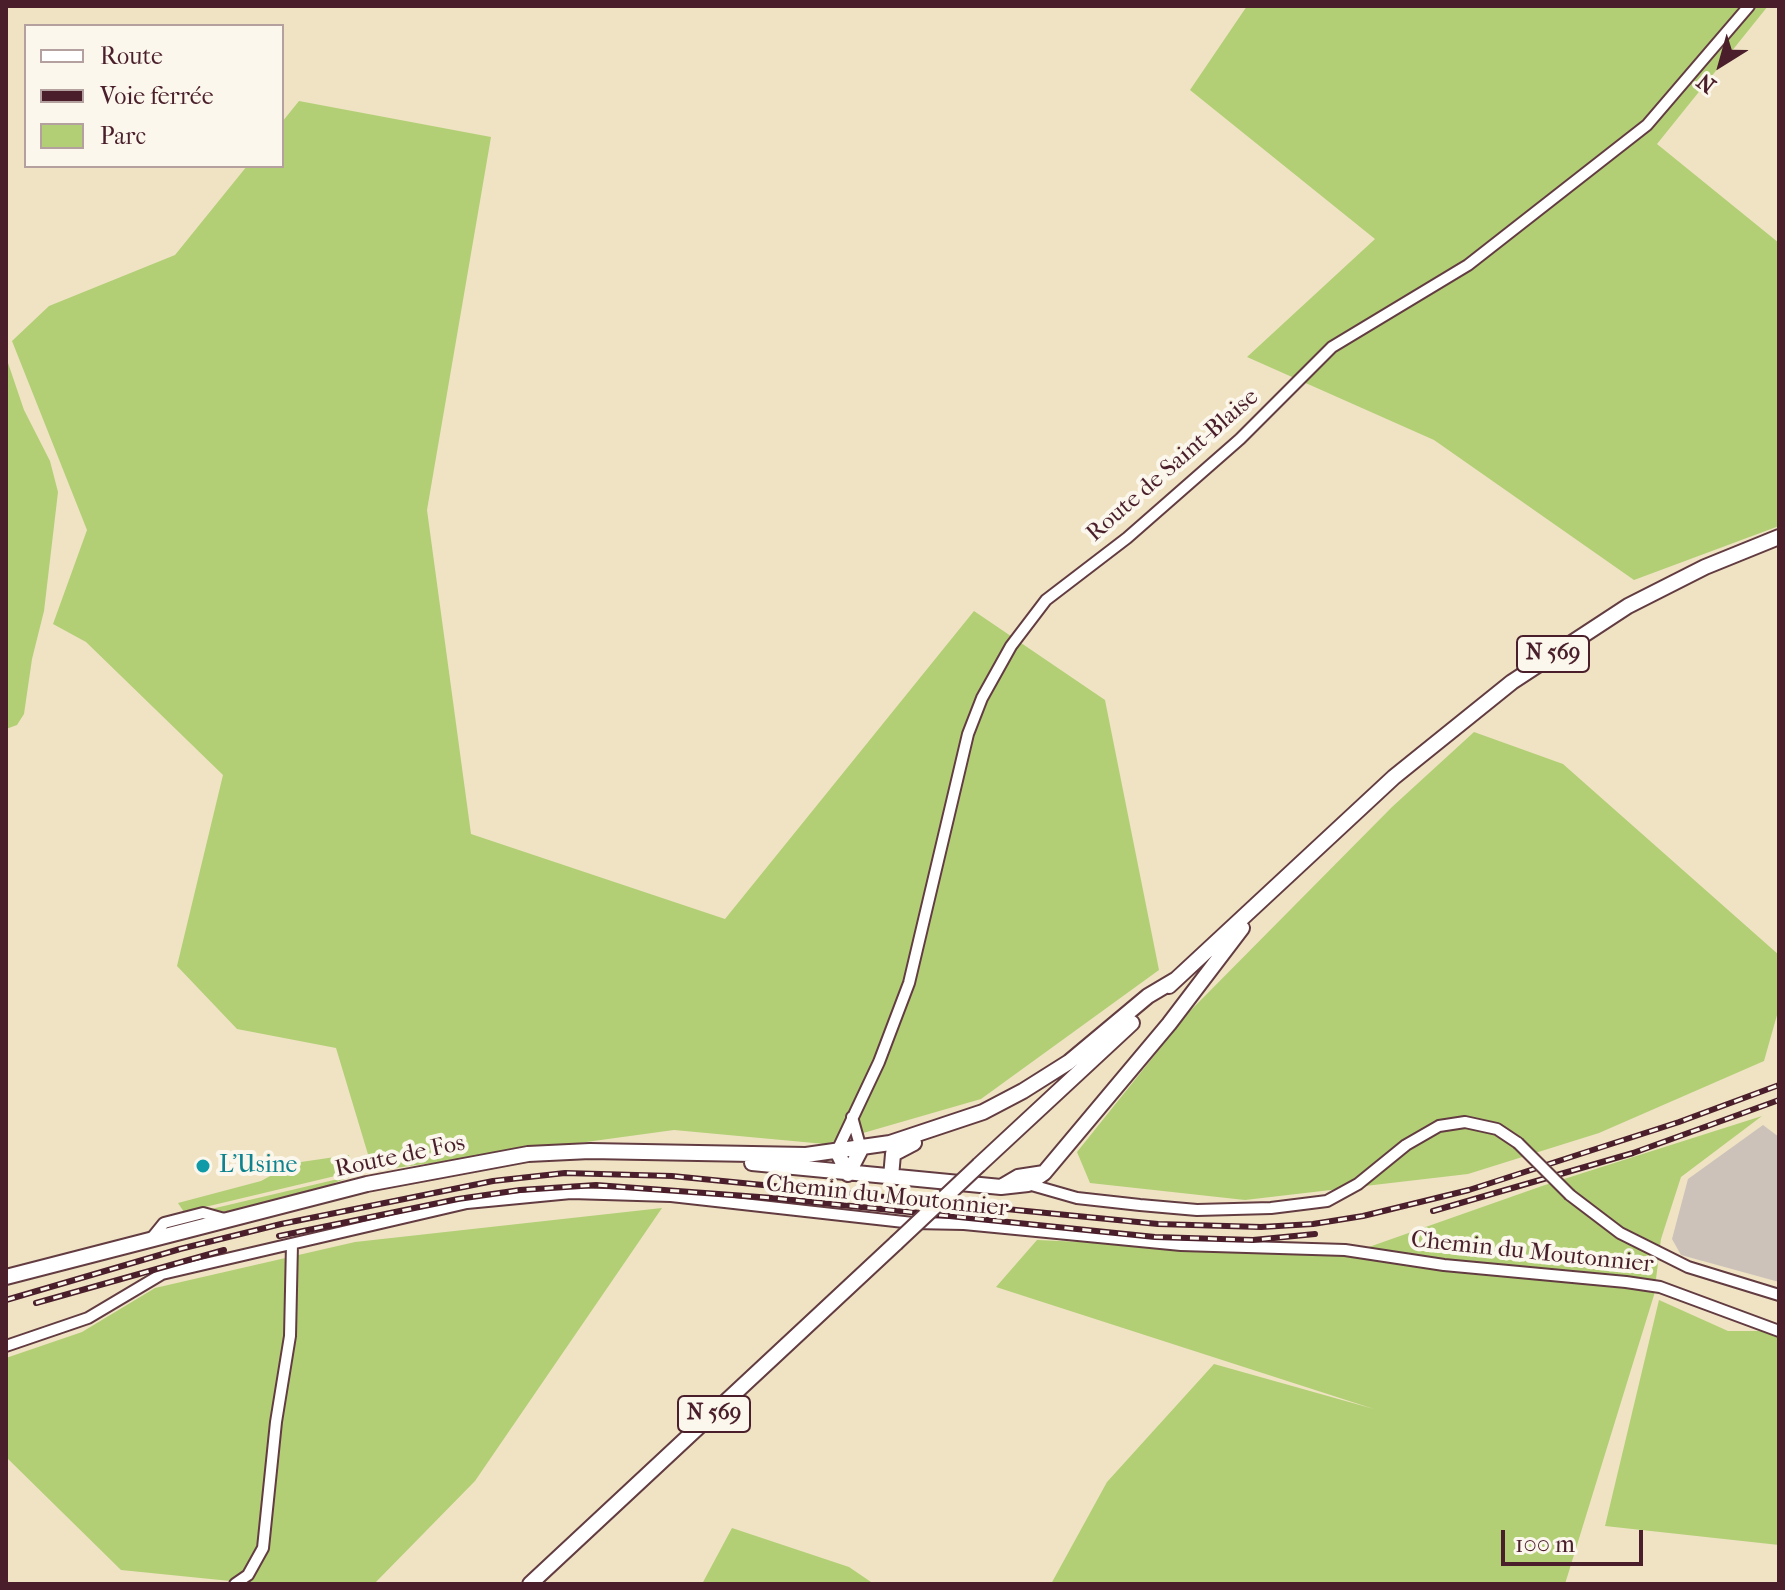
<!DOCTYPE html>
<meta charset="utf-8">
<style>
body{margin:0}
#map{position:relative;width:1785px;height:1590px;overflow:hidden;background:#efe3c4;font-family:"IM FELL French Canon",serif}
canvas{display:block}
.frame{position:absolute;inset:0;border:8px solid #4a1f2b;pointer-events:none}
.legend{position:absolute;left:24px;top:24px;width:260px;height:144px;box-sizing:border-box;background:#fbf7ec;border:2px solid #b4a19f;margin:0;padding:10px 14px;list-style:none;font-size:24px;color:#4a1f2b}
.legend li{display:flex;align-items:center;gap:16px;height:40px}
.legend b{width:40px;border:2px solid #b4a19f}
.north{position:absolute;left:1681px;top:24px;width:80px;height:80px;-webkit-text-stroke:6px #fbf7ec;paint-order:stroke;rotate:217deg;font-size:22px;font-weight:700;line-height:32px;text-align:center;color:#4a1f2b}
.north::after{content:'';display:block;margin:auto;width:28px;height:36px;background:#4a1f2b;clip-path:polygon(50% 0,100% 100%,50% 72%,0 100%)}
.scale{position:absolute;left:1501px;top:1530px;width:142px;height:36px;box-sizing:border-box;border:4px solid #4a1f2b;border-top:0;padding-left:10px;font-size:24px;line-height:28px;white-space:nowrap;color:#4a1f2b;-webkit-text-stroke:6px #fbf7ec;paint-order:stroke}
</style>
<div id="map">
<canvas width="1785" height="1590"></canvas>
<div class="frame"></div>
<ul class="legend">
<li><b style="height:10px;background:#fff"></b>Route</li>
<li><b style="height:10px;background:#4a1f2b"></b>Voie ferrée</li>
<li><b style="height:22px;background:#b2cf75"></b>Parc</li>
</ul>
<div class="north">N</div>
<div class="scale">100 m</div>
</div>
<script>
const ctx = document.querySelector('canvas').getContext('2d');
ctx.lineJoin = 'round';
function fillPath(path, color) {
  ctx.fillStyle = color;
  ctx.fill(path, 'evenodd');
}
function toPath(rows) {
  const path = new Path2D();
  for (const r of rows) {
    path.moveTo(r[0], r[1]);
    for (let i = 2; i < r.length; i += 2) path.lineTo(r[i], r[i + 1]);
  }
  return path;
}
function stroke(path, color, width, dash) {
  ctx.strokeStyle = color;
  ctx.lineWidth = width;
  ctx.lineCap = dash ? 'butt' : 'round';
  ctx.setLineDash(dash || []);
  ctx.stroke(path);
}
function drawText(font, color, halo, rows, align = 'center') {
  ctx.font = font + ' "IM FELL French Canon",serif';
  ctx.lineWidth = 8;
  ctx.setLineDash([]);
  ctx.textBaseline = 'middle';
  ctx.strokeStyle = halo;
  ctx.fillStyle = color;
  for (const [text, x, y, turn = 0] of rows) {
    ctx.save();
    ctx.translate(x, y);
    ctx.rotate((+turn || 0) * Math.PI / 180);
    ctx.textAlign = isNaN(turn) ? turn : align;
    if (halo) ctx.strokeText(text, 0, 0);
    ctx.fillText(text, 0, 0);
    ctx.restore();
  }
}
fillPath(toPath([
 [1763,1125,1779,1137,1779,1282,1681,1255,1672,1239,1688,1179]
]), '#ccc2b9');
fillPath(toPath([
 [1247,6,1768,6,1657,144,1779,243,1779,526,1634,580,1434,440,1247,357,1375,239,1190,90],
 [299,101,491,137,427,510,471,834,725,919,974,611,1105,700,1159,970,981,1099,825,1144,674,1130,373,1171,336,1048,237,1029,177,966,223,775,86,642,53,624,87,530,12,341,49,306,175,255,247,166,282,166,282,122],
 [6,357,24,410,50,461,58,492,44,611,32,659,24,714,17,725,6,729],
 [1474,732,1563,764,1779,955,1779,1008,1764,1061,1599,1133,1468,1174,1245,1200,1090,1183,1077,1152,1190,1011,1392,807],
 [1762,1116,1681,1177,1661,1239,1654,1295,1565,1584,1051,1584,1107,1482,1214,1364,1374,1409,996,1287,1037,1240,1349,1254,1542,1186],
 [349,1155,352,1172,184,1212,178,1203,261,1181,294,1163],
 [355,1175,301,1196,231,1212,207,1210],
 [662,1208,475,1481,374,1584,260,1584,121,1570,6,1457,6,1358,82,1332,155,1288,355,1242],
 [1659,1300,1728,1331,1779,1331,1779,1545,1605,1526],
 [732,1528,849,1567,874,1584,702,1584]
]), '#b2cf75');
const minor = toPath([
 [852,1117,861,1149],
 [837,1151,879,1062,909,983,968,734,982,698,1011,646,1046,600,1127,538,1240,439,1332,347,1468,265,1647,125,1749,6],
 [1028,1184,1077,1198,1140,1205,1197,1210,1271,1208,1327,1201,1358,1184,1406,1145,1439,1126,1465,1122,1497,1129,1518,1143],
 [1570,1195,1620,1233,1688,1267,1779,1295],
 [151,1239,164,1223,203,1213,228,1220],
 [6,1346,88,1318,162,1274,467,1203,571,1193,671,1196,913,1223,964,1224,1181,1245,1345,1250,1444,1265,1626,1282,1660,1287,1779,1331],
 [235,1584,248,1575,263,1548,276,1422,290,1336,292,1244]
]);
const major = toPath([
 [1169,986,1394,777,1512,682,1628,606,1705,567,1779,537],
 [837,1151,848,1174,861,1149],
 [752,1163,1001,1187,1028,1184,1044,1173,1018,1177,1001,1187],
 [979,1165,1132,1023],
 [1044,1173,1169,1024,1242,928],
 [891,1177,893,1154,914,1143],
 [6,1277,367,1184,528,1154,590,1151,806,1155,890,1143,983,1112,1023,1091,1069,1062,1148,996,1175,980],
 [530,1584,896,1243]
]);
stroke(minor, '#633c42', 14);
stroke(major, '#633c42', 18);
stroke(minor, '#fff', 10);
stroke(major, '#fff', 14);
const rail = toPath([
 [1433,1211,1633,1153,1779,1100],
 [279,1236,458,1199,520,1190,596,1185,773,1198,1155,1237,1253,1240,1315,1234],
 [6,1300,180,1249,281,1224,493,1181,565,1173,672,1176,1158,1224,1261,1227,1313,1224,1363,1216,1469,1190,1679,1122,1779,1085],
 [36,1303,224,1250]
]);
stroke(rail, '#4a1f2b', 6);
stroke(rail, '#fbf7ec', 3, [9]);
const minorBridge = toPath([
 [1518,1143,1570,1195]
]);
const majorBridge = toPath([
 [896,1243,979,1165]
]);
stroke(minorBridge, '#633c42', 14, []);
stroke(majorBridge, '#633c42', 18, []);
stroke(minorBridge, '#fff', 10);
stroke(majorBridge, '#fff', 14);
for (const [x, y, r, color] of [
 [203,1166,8,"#0f9aa8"]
]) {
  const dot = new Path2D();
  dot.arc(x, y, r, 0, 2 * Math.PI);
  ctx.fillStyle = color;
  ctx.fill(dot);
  stroke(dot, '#fbf7ec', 3);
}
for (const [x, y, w] of [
 [1553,654,72],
 [714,1414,72]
]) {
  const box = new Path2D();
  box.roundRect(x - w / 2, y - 18, w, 36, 6);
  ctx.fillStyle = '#fbf7ec';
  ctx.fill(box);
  stroke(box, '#4a1f2b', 2);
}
drawText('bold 22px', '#4a1f2b', null, [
 ["N 569",1553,654],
 ["N 569",714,1414]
]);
drawText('24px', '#4a1f2b', '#fbf7ec', [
 ["Route de Saint-Blaise",1173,466,-41],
 ["Route de Fos",400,1157,-12],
 ["Chemin du Moutonnier",887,1197,6],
 ["Chemin du Moutonnier",1532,1253,6]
]);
drawText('24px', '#0d838f', '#fbf7ec', [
 ["L'Usine",219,1166]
], 'left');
</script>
